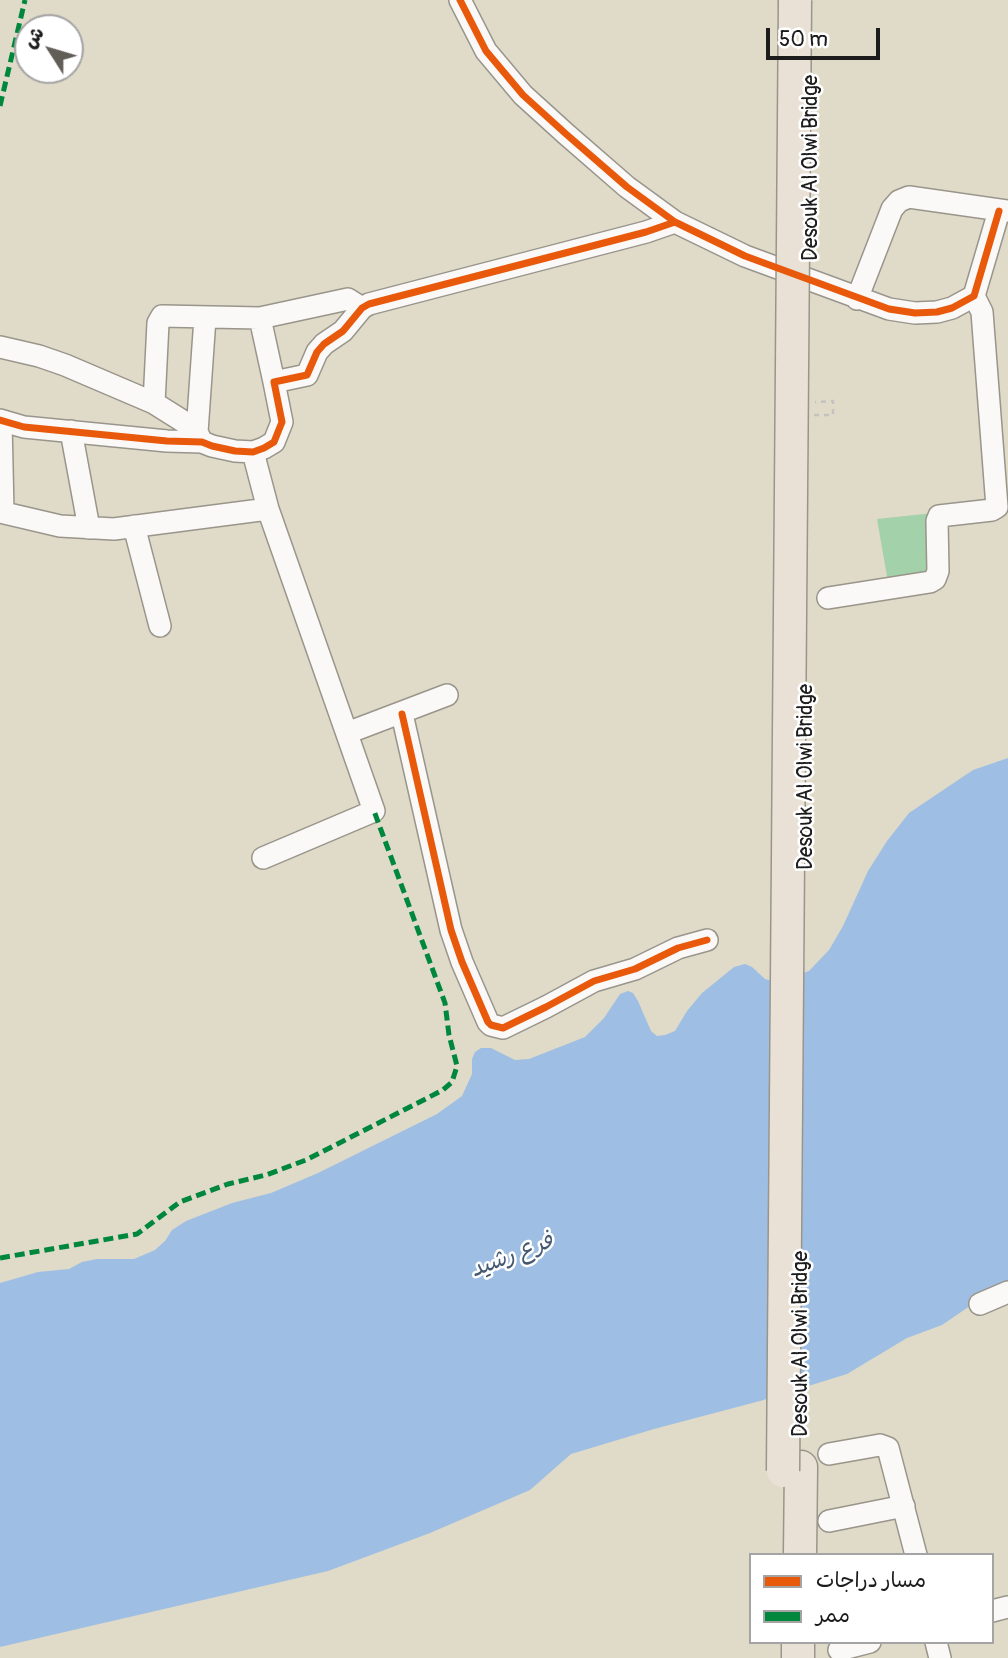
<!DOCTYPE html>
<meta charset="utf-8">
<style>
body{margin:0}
#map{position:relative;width:1008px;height:1658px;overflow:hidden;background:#e0dac8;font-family:Pangolin,"Playpen Sans Arabic",sans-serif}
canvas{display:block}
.legend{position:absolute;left:749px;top:1553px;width:245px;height:91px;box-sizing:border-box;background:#fff;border:2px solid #a4a4a4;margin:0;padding:9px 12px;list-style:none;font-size:21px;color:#1c1c1c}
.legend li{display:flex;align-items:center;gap:14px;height:35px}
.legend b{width:35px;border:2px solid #a4a4a4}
.north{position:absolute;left:14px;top:14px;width:70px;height:70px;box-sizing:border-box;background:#fff;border:2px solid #a4a4a4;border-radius:50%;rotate:307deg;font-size:19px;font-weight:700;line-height:28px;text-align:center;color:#1c1c1c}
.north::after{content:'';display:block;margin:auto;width:24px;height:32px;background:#615e58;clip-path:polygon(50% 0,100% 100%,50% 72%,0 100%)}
.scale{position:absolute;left:766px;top:28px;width:114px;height:32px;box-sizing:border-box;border:4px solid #1c1c1c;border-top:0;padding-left:9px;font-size:21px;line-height:24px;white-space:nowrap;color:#1c1c1c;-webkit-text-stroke:5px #fff;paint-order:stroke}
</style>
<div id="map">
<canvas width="1008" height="1658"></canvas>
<ul class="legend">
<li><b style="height:9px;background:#e8590c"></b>مسار دراجات</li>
<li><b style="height:9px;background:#00873e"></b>ممر</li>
</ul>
<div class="north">ش</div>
<div class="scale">50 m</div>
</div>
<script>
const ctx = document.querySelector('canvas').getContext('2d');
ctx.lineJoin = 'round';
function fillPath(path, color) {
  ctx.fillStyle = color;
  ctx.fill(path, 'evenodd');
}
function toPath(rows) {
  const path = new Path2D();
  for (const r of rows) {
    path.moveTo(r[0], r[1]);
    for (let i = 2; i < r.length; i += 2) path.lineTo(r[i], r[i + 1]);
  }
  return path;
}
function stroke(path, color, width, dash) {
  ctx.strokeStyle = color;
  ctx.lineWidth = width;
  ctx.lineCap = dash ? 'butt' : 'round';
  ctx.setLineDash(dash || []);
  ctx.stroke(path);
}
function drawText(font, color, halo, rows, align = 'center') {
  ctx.font = font + ' Pangolin,"Playpen Sans Arabic",sans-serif';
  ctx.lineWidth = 5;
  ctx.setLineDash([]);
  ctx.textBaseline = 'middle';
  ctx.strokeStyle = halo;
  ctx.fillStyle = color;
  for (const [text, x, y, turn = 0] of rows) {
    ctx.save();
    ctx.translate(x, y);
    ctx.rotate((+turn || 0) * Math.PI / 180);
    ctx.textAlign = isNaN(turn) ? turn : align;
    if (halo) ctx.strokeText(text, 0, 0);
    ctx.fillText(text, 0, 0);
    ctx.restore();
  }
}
fillPath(toPath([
 [934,513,937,571,888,582,877,519]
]), '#a3d1a9');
fillPath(toPath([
 [1008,758,1008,1280,942,1325,907,1338,847,1374,760,1401,654,1429,571,1454,530,1490,430,1533,328,1571,0,1647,0,1283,38,1272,69,1269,82,1262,97,1259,134,1259,155,1250,165,1241,172,1230,186,1221,232,1203,271,1193,318,1173,437,1114,462,1096,472,1074,472,1059,475,1052,481,1048,491,1048,515,1060,529,1059,585,1037,604,1018,620,994,628,991,633,993,638,1001,651,1031,657,1036,665,1035,675,1031,687,1011,702,993,734,967,745,964,752,967,765,979,777,982,809,971,829,950,843,926,868,871,887,841,909,813,973,770]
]), '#9ebfe3');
const minor = toPath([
 [460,0,486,51,523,95,566,134,627,187,675,222,745,256,889,309,915,313,937,312,952,308,974,296,999,211],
 [857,299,892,209,899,201,909,197,1008,211],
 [260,318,274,382],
 [0,347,39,356,65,365,154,403,189,425,197,432,202,442],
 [154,403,158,323,162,316,260,318,348,299,362,308],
 [0,420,24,427,167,441,202,442,212,446,235,451,253,452,264,448,274,442,282,422,274,382,307,375,317,352,324,344,343,331,362,308,369,304,646,232,675,222],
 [1,421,3,512],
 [71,431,89,528],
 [197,432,205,318],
 [253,452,268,509],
 [0,512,60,526,114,529,268,509,374,811,263,858],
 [134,526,160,626],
 [828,598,930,582,935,579,938,571,937,521,939,516,992,510,997,507,982,312,974,296],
 [402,714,451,930,462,962,488,1022,491,1025,503,1028,546,1007,594,981,635,969,678,948,707,940],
 [347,733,447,695],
 [980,1304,1008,1292],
 [829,1454,880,1445,888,1448,916,1555],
 [829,1521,904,1506],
 [992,1611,1008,1607],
 [936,1642,940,1658],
 [839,1650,870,1642]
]);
const highway = toPath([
 [800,1555,801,1467],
 [798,1658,798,1642]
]);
stroke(minor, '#99958b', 24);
stroke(highway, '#99958b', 35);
stroke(toPath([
 [814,415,833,415,833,401,815,402]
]), '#c4c2bf', 2.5, [5, 5]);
stroke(minor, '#faf9f7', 21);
stroke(highway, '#e9e1d5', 32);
const highwayBridge = toPath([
 [783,1471,795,0]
]);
stroke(highwayBridge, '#99958b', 35, []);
stroke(highwayBridge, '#e9e1d5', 32);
stroke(toPath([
 [0,106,25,0],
 [0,1258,137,1234,180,1202,228,1184,266,1175,306,1160,443,1090,452,1082,457,1066,449,1035,445,1003,374,811]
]), '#00873e', 5, [10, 5]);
stroke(toPath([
 [460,0,486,51,523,95,566,134,627,187,675,222,745,256,889,309,915,313,937,312,952,308,974,296,999,211],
 [0,420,24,427,167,441,202,442,212,446,235,451,253,452,264,448,274,442,282,422,274,382,307,375,317,352,324,344,343,331,362,308,369,304,646,232,675,222],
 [402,714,451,930,462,962,488,1022,491,1025,503,1028,546,1007,594,981,635,969,678,948,707,940]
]), '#e8590c', 7);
drawText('21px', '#1c1c1c', '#fff', [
 ["Desouk Al Olwi Bridge",812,168,-90],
 ["Desouk Al Olwi Bridge",807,777,-90],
 ["Desouk Al Olwi Bridge",802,1344,-90]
]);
drawText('italic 23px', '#445970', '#fff', [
 ["فرع رشيد",512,1256,-21]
]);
</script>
